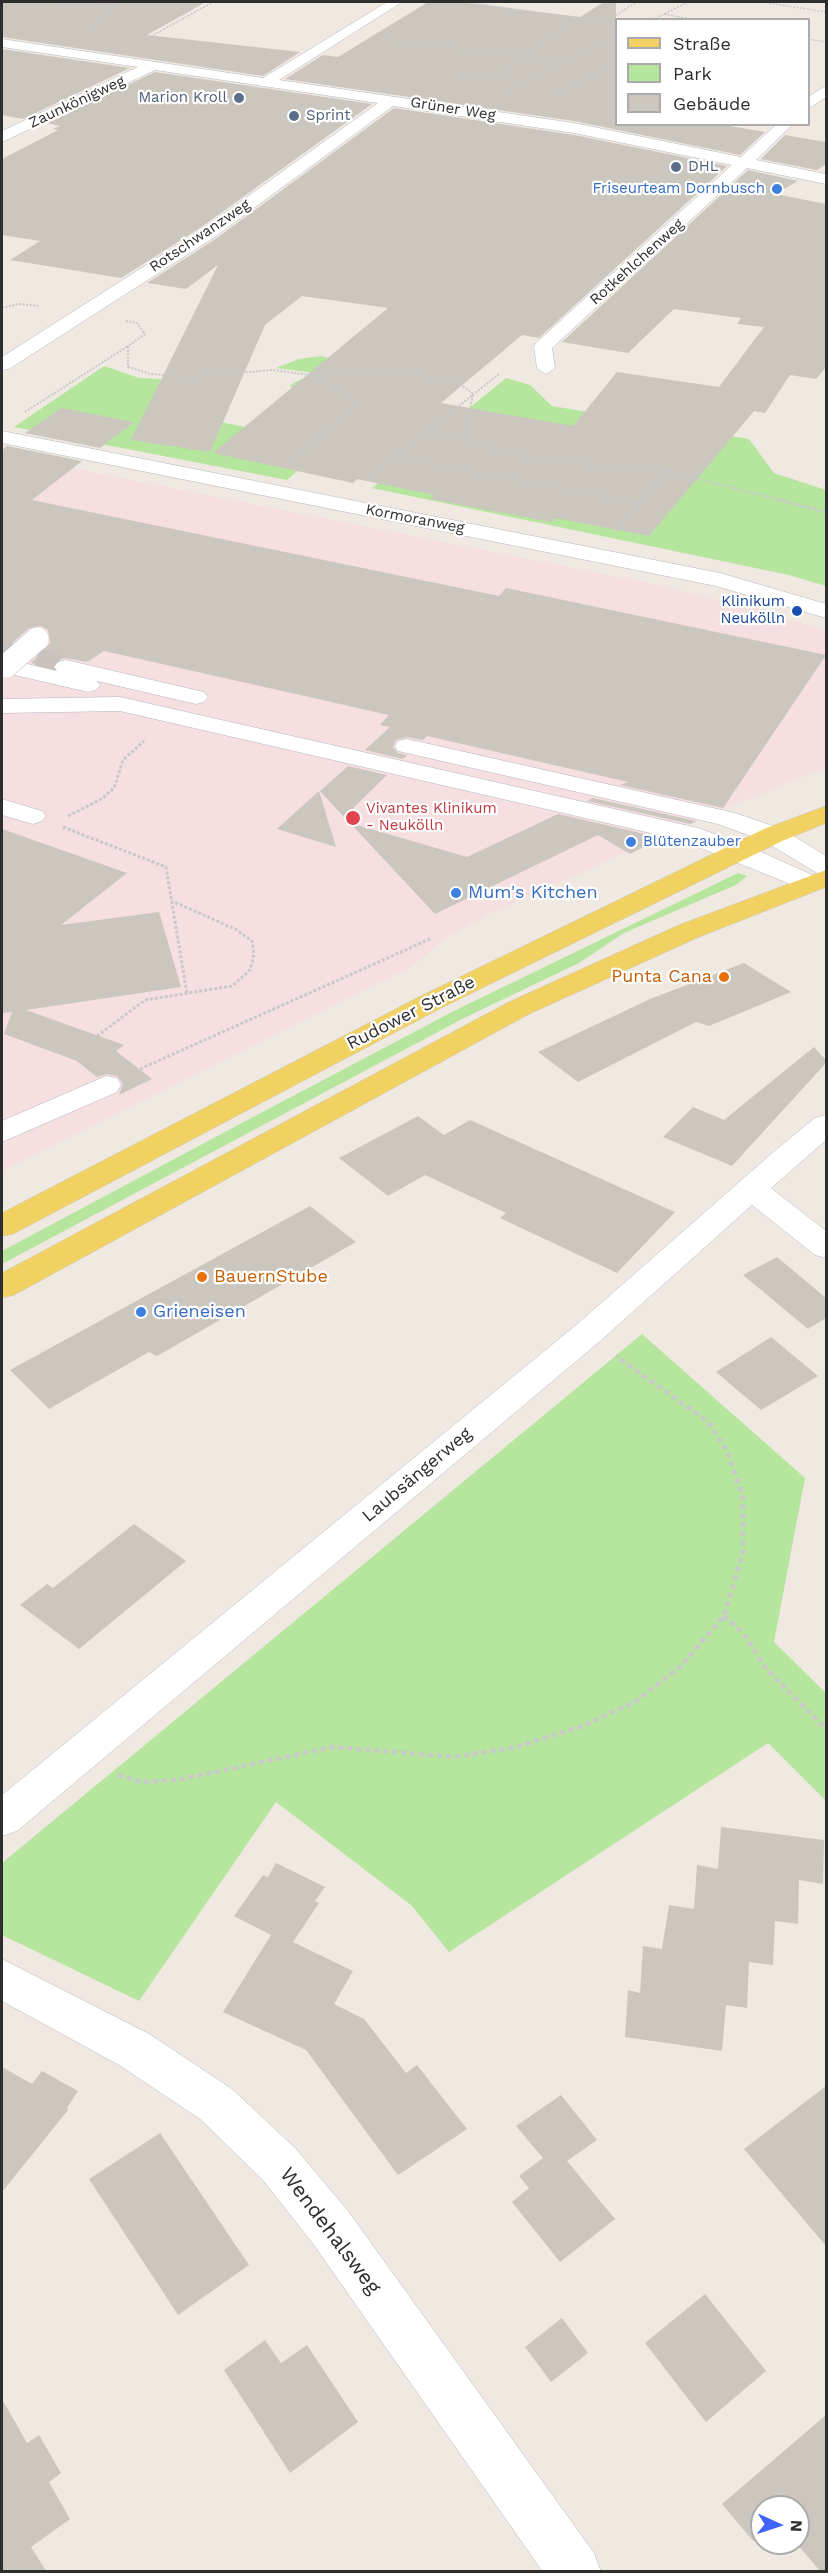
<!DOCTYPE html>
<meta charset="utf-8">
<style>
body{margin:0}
#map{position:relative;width:828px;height:2573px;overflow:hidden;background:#efe9e1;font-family:"Work Sans",sans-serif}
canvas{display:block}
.frame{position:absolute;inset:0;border:3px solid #2e2e2e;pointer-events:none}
.legend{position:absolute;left:615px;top:18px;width:195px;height:108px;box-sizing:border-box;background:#fff;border:2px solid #ababab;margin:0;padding:8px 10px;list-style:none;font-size:18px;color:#2e2e2e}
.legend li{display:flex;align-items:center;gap:12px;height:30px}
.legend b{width:30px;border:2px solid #ababab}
.north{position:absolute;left:750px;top:2495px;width:60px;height:60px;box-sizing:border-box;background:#fff;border:2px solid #ababab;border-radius:50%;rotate:93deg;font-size:16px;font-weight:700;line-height:24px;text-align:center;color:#2e2e2e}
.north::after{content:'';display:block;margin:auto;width:21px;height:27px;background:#4264fb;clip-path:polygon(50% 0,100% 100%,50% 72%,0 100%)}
</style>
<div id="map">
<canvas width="828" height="2573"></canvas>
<div class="frame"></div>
<ul class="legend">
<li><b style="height:8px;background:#f2d163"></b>Straße</li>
<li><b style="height:16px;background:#b6e59e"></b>Park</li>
<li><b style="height:16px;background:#cbc7bf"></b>Gebäude</li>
</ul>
<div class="north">N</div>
</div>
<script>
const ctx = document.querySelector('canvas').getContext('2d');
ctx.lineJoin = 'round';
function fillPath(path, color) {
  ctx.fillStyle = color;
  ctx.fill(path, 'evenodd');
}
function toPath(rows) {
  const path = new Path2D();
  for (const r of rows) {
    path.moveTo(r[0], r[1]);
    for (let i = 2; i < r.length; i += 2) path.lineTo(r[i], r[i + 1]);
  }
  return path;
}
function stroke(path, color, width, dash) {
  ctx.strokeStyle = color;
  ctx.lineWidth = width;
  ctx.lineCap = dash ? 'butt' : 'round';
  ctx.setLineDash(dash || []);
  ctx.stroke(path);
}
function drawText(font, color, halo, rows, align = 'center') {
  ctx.font = font + ' "Work Sans",sans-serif';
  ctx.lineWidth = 4.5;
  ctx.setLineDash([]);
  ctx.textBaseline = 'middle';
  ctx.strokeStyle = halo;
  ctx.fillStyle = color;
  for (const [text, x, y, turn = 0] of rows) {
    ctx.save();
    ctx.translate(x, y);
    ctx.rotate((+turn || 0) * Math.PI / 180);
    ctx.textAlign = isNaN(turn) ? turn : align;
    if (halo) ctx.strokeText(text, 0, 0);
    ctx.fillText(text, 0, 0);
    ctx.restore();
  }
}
fillPath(toPath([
 [2,454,654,584,757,609,826,631,826,767,680,828,485,916,444,939,410,968,2,1171]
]), '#f5dfe0');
fillPath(toPath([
 [322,356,361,371,323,374,276,368,299,359],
 [104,366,139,378,196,381,204,419,277,433,327,398,289,386,301,379,371,386,402,379,287,480,14,427],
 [506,378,530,385,552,406,749,439,774,473,826,490,826,586,789,575,372,488],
 [738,873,747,876,736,885,624,933,579,963,464,1018,2,1264,2,1251,238,1125,454,1011],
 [642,1334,805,1478,774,1642,826,1693,826,1801,768,1743,449,1952,411,1905,276,1802,139,2001,2,1935,2,1863]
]), '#b6e59e');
fillPath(toPath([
 [2,2,206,2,147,35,300,52,263,76,2,37],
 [428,2,460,2,580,17,604,2,616,2,616,124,718,124,765,132,740,155,574,121,285,79,323,55,338,57],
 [2,49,130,68,23,119,2,115],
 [155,72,372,104,200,228,121,278,10,260,40,241,2,235,2,159,58,130,53,129,60,126,47,123],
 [394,108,574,135,727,166,539,338,522,335,441,403,573,426,617,372,719,387,764,327,737,324,741,318,674,309,628,353,562,342,748,170,798,181,775,194,826,204,826,367,816,379,790,375,765,413,754,411,649,536,555,518,551,522,430,499,434,495,357,479,353,483,213,453,388,308,302,296,265,325,210,452,131,440,218,265,186,289,147,283,214,240],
 [785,135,826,142,826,164,817,170,761,159],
 [61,408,134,422,100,448,25,433],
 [7,446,82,461,32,500,499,596,506,588,826,655,723,808,620,785,628,782,427,736,423,740,407,737,396,740,393,747,398,753,407,755,403,759,365,750,390,727,380,725,389,715,104,651,87,662,65,658,56,661,52,667,31,663,50,643,48,630,41,626,28,629,2,652,2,450],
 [348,766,387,775,344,817,320,791],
 [319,791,336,847,277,829],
 [593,798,696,821,691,824,587,801],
 [558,814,662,838,630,854,598,835,435,914,350,823,467,857],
 [2,829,127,873,61,925,159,912,181,987,26,1010,124,1045,116,1051,152,1079,119,1095,123,1084,117,1076,106,1074,97,1077,77,1061,4,1034,12,1012,2,1013],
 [744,963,791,992,709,1026,696,1022,578,1082,538,1052,650,999],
 [814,1047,826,1060,826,1063,732,1166,663,1137,693,1107,724,1120],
 [418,1116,444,1135,470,1120,675,1212,617,1273,500,1218,506,1213,425,1175,388,1196,339,1158],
 [310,1206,356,1242,157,1356,149,1352,49,1409,10,1370],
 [777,1257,826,1298,826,1318,808,1329,743,1275],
 [771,1337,818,1376,761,1410,716,1372],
 [134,1524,186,1561,79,1649,20,1605,47,1584,53,1588],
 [721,1827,824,1840,823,1884,799,1880,798,1924,775,1921,773,1965,749,1962,747,2008,726,2005,722,2051,625,2037,628,1990,640,1993,643,1946,662,1949,669,1905,694,1909,697,1865,718,1869],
 [276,1863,325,1887,315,1901,319,1903,293,1942,353,1971,334,2004,364,2019,406,2073,417,2065,467,2129,398,2175,306,2050,223,2012,271,1935,234,1916,263,1875,268,1877],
 [2,2067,32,2084,42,2071,78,2091,67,2108,68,2110,2,2192],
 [826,2086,826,2246,744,2149],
 [561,2095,597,2140,567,2161,615,2219,560,2262,512,2202,529,2188,519,2176,543,2158,516,2126],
 [160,2133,249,2265,178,2315,89,2179],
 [705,2294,766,2371,706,2422,645,2343],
 [562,2318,588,2353,551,2382,525,2347],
 [265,2340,281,2363,307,2345,358,2422,290,2473,224,2370],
 [2,2399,27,2443,39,2435,61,2473,49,2482,70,2519,31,2547,46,2571,2,2571],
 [826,2415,826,2571,820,2571,797,2544,791,2549,786,2543,798,2543,798,2507,762,2507,762,2533,753,2541,722,2504]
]), '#cbc7bf');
stroke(toPath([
 [2,653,66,667]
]), '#c8c4bd', 23, [23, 12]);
const minor = toPath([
 [387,2,402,2,279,80,574,123,741,157,777,124,793,124,756,160,826,174,826,184,747,168,552,348,555,368,546,374,537,368,534,347,536,343,732,165,574,133,393,106,213,238,9,369,2,370,2,357,201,230,378,103,155,70,2,142,2,131,138,67,2,47,2,39,263,78,387,2],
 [826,86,826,97,808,109,808,97,826,86],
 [2,431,720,573,826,604,826,618,716,586,2,443,2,431],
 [2,658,57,671,54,667,58,662,66,660,204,692,208,697,204,702,196,704,97,681,100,685,96,690,88,692,2,672,2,658],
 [120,697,698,828,748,846,819,878,823,884,819,890,810,892,681,840,120,711,2,713,2,699,120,697],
 [407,739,735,813,782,829,826,856,826,875,817,873,764,841,718,824,398,751,395,746,398,741,407,739],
 [2,799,42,811,46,816,42,821,33,824,2,815,2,799],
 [106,1076,117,1078,121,1085,117,1092,2,1142,2,1121,106,1076],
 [826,1115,826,1140,771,1188,826,1231,826,1258,815,1255,752,1205,599,1342,17,1831,2,1836,2,1795,575,1326,777,1149,815,1118,826,1115],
 [2,1959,151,2035,232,2089,295,2148,348,2211,594,2553,601,2572,543,2572,314,2245,263,2180,200,2119,119,2065,2,2001,2,1959]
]);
const major = toPath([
 [826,806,826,823,782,841,439,1009,13,1234,2,1236,2,1213,419,997,764,829,826,806],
 [826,870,826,887,699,937,529,1014,14,1295,2,1298,2,1273,509,1002,679,925,826,870]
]);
stroke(minor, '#b4b7c1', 1);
stroke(major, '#c9c9c9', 1);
stroke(toPath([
 [45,2,116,7],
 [465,2,605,22,637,2],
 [762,2,826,12],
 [664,14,695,20],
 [652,20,688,2],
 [606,22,616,24],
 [87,30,122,2],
 [148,38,213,2],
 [386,39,566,61],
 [808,39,826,42],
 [488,82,492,78,523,81],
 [455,83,465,75,492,78,576,19],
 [506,90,616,37],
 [553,97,616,65]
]), '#c9c9c9', 1.5, [2, 1.5]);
stroke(toPath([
 [2,308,18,304,39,306],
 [126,321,137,323,145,334,128,346,128,367,151,374,188,377,273,370,317,376,364,372,407,373,457,381,473,394,464,440],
 [25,412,128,346],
 [426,431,540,460,667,471,641,501],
 [393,457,630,501],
 [287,465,358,403,317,377],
 [667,471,785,501],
 [366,480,499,374]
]), '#c9c9c9', 2, [2, 1.5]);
stroke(toPath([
 [622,500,639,503],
 [779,500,826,512],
 [616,530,642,500],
 [68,816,103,798,114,788,123,760,144,741],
 [63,827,166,867,187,994],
 [93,1039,145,1000,232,986,250,970,254,954,252,941,235,929,172,901],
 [140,1069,432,938]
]), '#c9c9c9', 3, [3, 2]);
stroke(toPath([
 [724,1616,743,1633,767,1670,826,1729],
 [118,1775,141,1782,177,1780,333,1747,454,1757,512,1748,580,1727,635,1702,682,1665,724,1616,743,1552,743,1497,726,1449,707,1421,616,1356]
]), '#c9c9c9', 4.5, [5, 4]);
fillPath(minor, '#fff');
fillPath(major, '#f2d163');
const minorBridge = toPath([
 [6,666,37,639]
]);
stroke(minorBridge, '#b4b7c1', 24, []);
stroke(minorBridge, '#fff', 23);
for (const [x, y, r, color] of [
 [239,98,6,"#5c6f8a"],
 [294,116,6,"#5c6f8a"],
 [676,167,6,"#5c6f8a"],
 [777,189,6,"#3f7fe0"],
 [797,611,6,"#1a4fb4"],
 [353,818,8,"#e0444e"],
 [631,842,6,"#3f7fe0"],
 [456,893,6,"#3f7fe0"],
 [724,977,6,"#e8710a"],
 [202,1277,6,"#e8710a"],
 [141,1312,6,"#3f7fe0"]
]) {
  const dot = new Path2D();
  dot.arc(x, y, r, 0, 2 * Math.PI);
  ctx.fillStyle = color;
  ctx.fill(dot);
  stroke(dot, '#fff', 2);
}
drawText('15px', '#4e5e75', '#fff', [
 ["Marion Kroll",227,98,"right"],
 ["Sprint",306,116],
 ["DHL",688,167]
], 'left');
drawText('15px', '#2e2e2e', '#fff', [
 ["Zaunkönigweg",77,102,-25],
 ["Grüner Weg",453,109,9],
 ["Rotschwanzweg",200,236,-34],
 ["Rotkehlchenweg",637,262,-42],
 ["Kormoranweg",415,519,11]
]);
drawText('15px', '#366cbe', '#fff', [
 ["Friseurteam Dornbusch",765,189],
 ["Blütenzauber",643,842,"left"]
], 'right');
drawText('15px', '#164399', '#fff', [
 ["Klinikum",785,602],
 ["Neukölln",785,619]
], 'right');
drawText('15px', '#be3a42', '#fff', [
 ["Vivantes Klinikum",366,809],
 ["- Neukölln",366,826]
], 'left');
drawText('18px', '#366cbe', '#fff', [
 ["Mum's Kitchen",468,893],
 ["Grieneisen",153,1312]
], 'left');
drawText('18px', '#c56008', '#fff', [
 ["Punta Cana",712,977],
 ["BauernStube",214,1277,"left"]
], 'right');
drawText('18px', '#2e2e2e', '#fff', [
 ["Rudower Straße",411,1013,-27],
 ["Laubsängerweg",417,1475,-40]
]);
drawText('21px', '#2e2e2e', '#fff', [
 ["Wendehalsweg",330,2231,53]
]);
</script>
